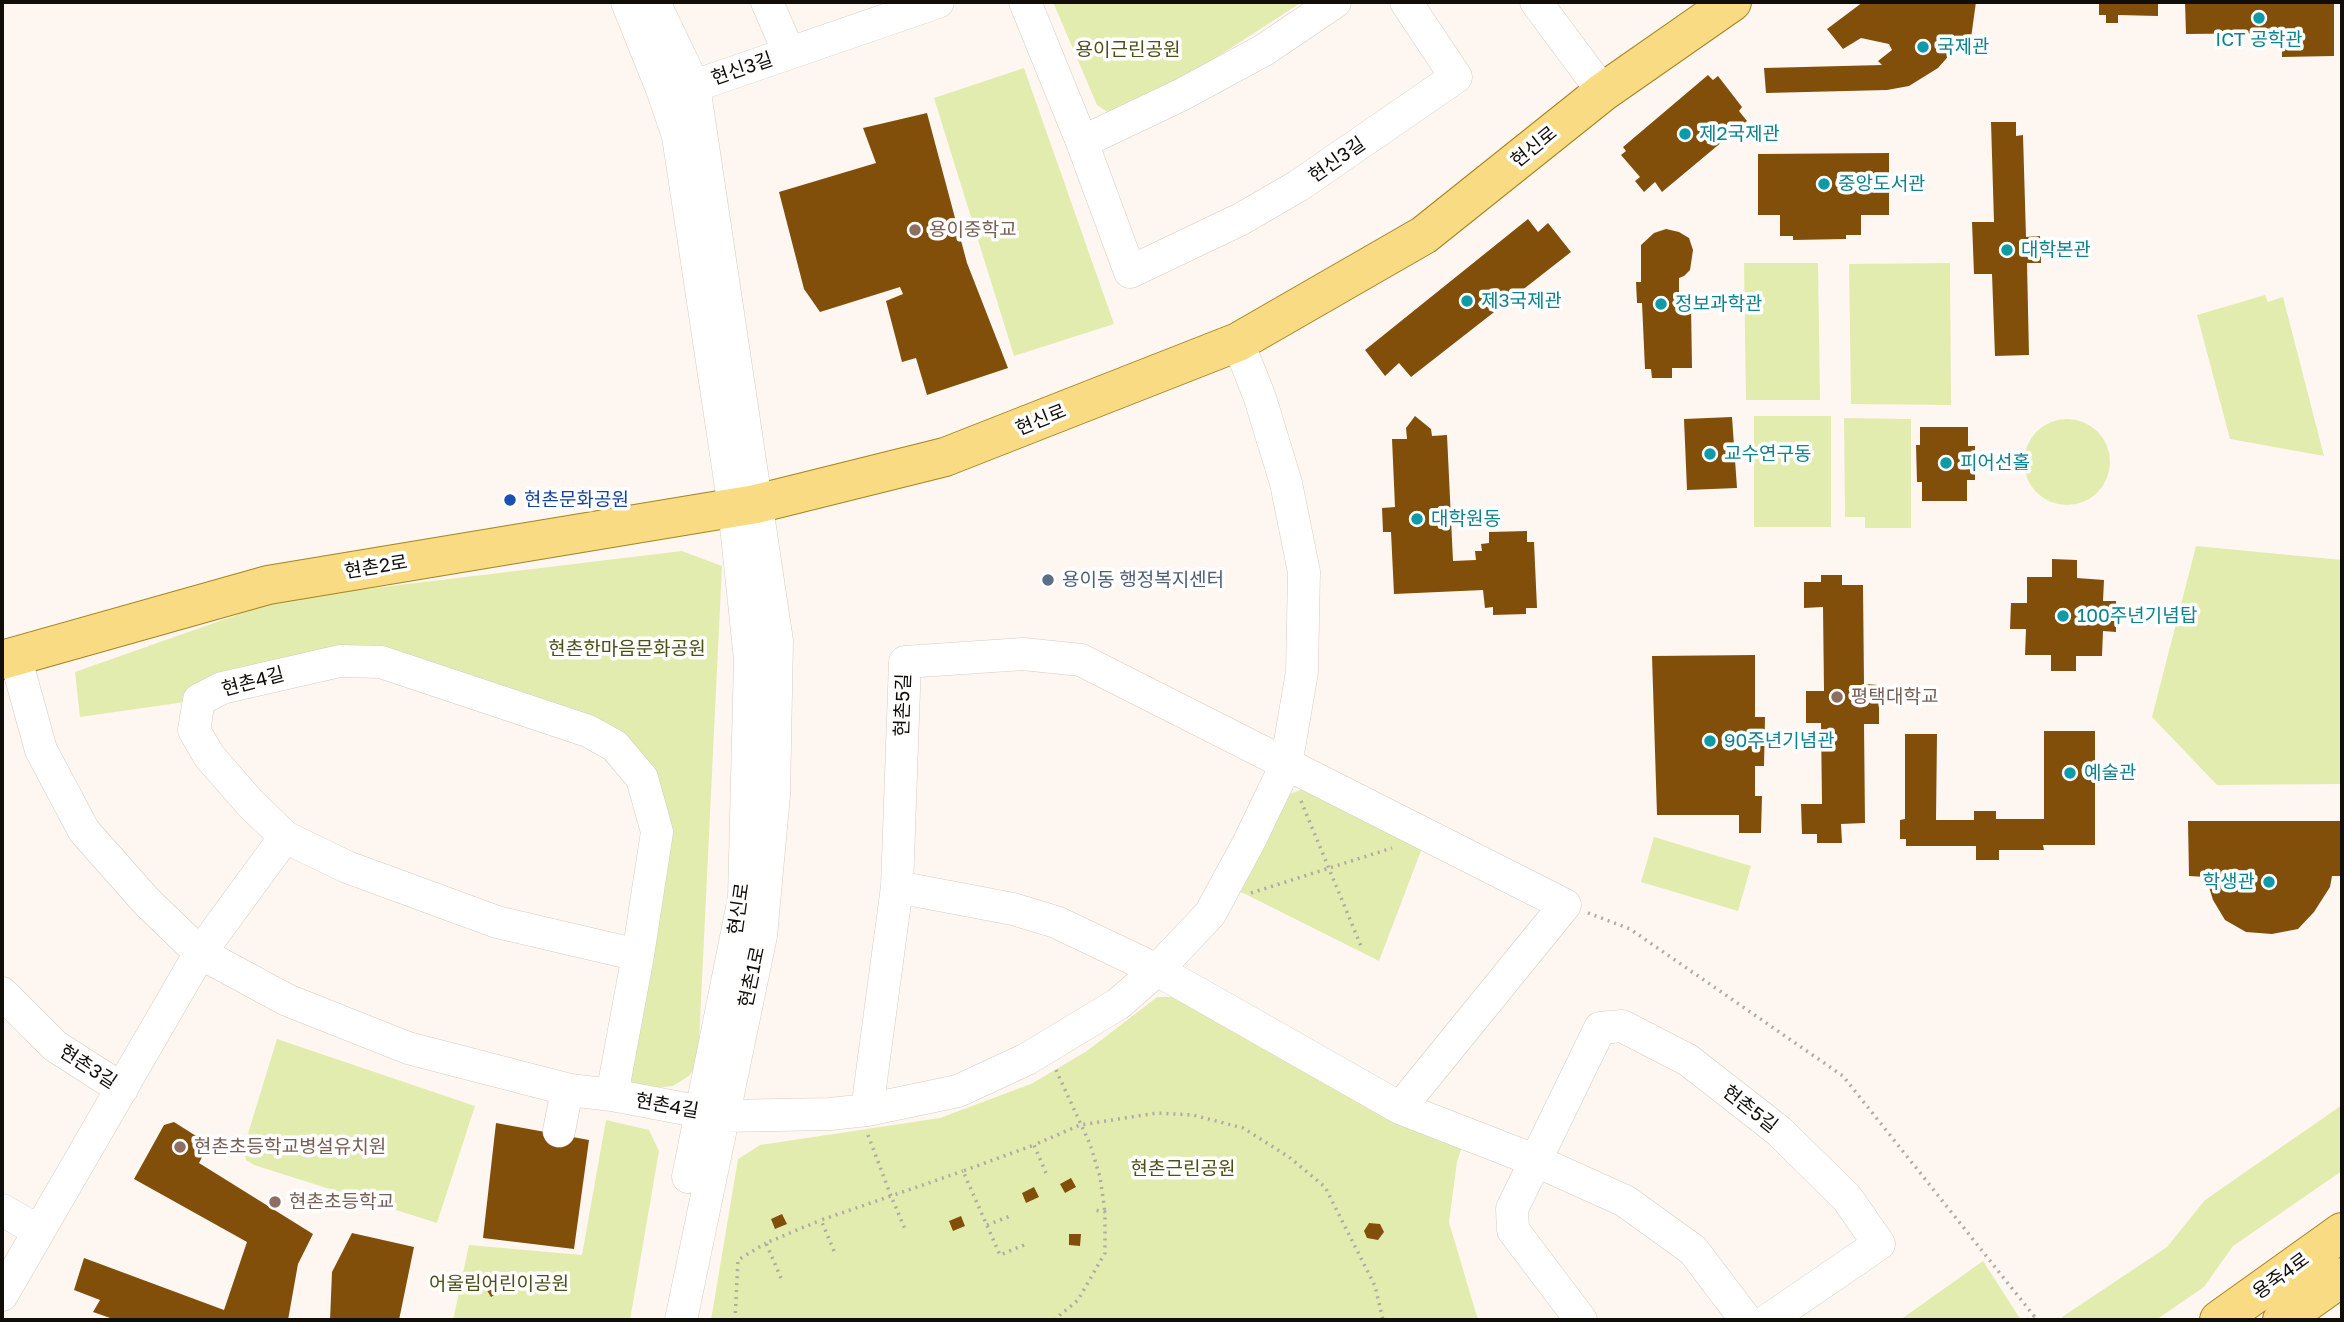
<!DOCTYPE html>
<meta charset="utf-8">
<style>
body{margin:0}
#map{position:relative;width:2344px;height:1322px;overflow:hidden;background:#fef7f1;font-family:"Golos Text",sans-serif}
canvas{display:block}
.frame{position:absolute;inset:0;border:4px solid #110e0a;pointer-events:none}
</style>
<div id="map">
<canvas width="2344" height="1322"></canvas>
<div class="frame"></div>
</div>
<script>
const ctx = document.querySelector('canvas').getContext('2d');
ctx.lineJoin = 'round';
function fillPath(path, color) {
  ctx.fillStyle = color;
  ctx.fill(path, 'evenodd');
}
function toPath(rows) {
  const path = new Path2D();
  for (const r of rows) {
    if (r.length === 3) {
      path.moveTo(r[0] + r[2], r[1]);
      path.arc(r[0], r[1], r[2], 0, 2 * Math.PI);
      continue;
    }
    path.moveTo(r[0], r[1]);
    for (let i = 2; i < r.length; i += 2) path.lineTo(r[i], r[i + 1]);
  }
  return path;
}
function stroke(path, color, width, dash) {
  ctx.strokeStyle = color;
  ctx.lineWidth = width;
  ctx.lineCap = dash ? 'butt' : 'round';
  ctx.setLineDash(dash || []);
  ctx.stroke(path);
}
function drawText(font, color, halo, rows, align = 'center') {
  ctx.font = font + ' "Golos Text","Noto Sans KR",sans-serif';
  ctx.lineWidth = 7;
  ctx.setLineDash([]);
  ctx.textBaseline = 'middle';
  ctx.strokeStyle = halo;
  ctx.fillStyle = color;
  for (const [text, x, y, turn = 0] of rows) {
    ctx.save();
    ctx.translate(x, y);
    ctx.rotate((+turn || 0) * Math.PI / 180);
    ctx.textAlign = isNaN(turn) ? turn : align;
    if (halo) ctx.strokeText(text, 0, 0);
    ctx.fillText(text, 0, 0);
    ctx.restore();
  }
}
fillPath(toPath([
 [1053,2,1302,2,1180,81,1109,113,1097,105],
 [1024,68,1114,324,1014,356,934,98],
 [1744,263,1818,263,1820,400,1746,400],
 [1950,263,1951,405,1851,404,1849,264],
 [2265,295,2268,302,2283,297,2324,456,2230,439,2197,315],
 [1754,416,1831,416,1831,527,1754,527],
 [1844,418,1911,419,1911,528,1865,528,1865,517,1845,517],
 [2067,462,43],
 [2196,546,2342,560,2342,784,2217,785,2152,717],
 [682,551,722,566,698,1063,689,1076,673,1086,653,1088,625,1083,657,833,617,749,381,662,199,700,80,717,75,672,282,599],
 [1302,789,1424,843,1379,961,1237,890,1285,796],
 [1654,837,1751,866,1738,911,1641,882],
 [1157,997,1178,997,1464,1140,1457,1162,1449,1222,1478,1320,711,1320,738,1159,760,1145,940,1118,1031,1084,1087,1051],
 [277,1039,475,1106,437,1223,254,1165,246,1160,244,1151,246,1140],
 [2342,1105,2342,1171,2233,1246,2204,1287,2156,1320,2064,1320,2062,1317,2167,1247,2205,1200],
 [606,1120,649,1130,659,1151,630,1320,453,1320,469,1245,582,1255],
 [1983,1261,2021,1320,1900,1320]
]), '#e3ecaf');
fillPath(toPath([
 [1863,2,1976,2,1971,38,1962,36,1953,51,1938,68,1909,86,1887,90,1766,93,1764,68,1882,65,1878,61,1892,50,1889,44,1861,38,1843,49,1827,29],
 [2099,2,2158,2,2158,16,2118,15,2118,23,2106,23,2106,15,2099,15],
 [2185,2,2334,2,2334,56,2282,57,2282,33,2186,34],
 [1708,75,1713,80,1718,76,1742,107,1739,111,1747,121,1662,192,1655,182,1644,192,1635,181,1640,177,1621,155,1626,151,1623,147],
 [927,113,967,263,1008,368,927,395,916,358,902,362,886,301,903,294,900,287,820,312,804,289,779,192,876,163,863,128],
 [1991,122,2016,122,2016,136,2023,135,2026,237,2040,236,2041,263,2027,263,2029,355,1995,356,1992,274,1974,274,1972,222,1994,222],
 [1889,153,1889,215,1861,215,1861,235,1846,235,1846,239,1793,240,1793,236,1780,236,1780,215,1758,215,1758,154],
 [1528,219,1538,232,1548,223,1571,252,1411,377,1399,363,1385,376,1365,350],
 [1666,229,1679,232,1689,238,1693,250,1690,270,1684,276,1679,278,1679,305,1691,305,1692,368,1672,368,1672,378,1652,378,1651,369,1645,369,1642,303,1637,303,1636,282,1641,282,1641,245,1654,233],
 [1415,416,1431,429,1432,436,1447,435,1453,561,1476,560,1475,551,1482,551,1481,544,1489,543,1489,532,1527,531,1527,542,1534,542,1537,608,1526,608,1526,614,1493,615,1493,607,1485,608,1483,590,1394,594,1391,532,1383,532,1382,508,1395,507,1392,439,1407,439,1406,428],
 [1732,417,1737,488,1687,490,1684,419],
 [1920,427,1968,427,1968,446,1975,446,1975,480,1967,480,1967,501,1922,501,1922,482,1917,482,1916,445,1920,445],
 [2052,559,2077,560,2077,578,2104,580,2103,601,2116,601,2116,632,2103,631,2102,656,2076,656,2076,671,2051,671,2051,655,2025,655,2026,629,2010,629,2011,603,2027,603,2027,577,2052,577],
 [1821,575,1842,575,1842,585,1863,585,1864,684,1879,685,1879,724,1864,724,1865,823,1841,824,1842,843,1817,843,1817,834,1802,834,1801,804,1822,804,1821,723,1806,723,1806,691,1824,691,1823,607,1804,608,1804,582,1821,582],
 [1755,655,1755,717,1765,717,1764,766,1755,766,1755,796,1762,796,1761,833,1739,833,1739,815,1657,815,1652,656],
 [2044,731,2095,731,2095,845,2043,845,2044,850,1999,850,1999,860,1976,860,1976,846,1906,846,1906,839,1900,839,1900,820,1905,819,1905,734,1937,734,1936,820,1974,820,1974,811,1996,811,1996,819,2044,819],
 [2188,821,2342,821,2342,876,2332,876,2330,887,2314,912,2298,929,2272,934,2246,932,2225,920,2213,900,2206,877,2189,876],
 [174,1122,204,1141,205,1151,199,1163,313,1234,298,1264,288,1320,116,1320,93,1312,100,1300,74,1290,84,1258,224,1310,247,1242,134,1179,164,1125],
 [496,1123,589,1140,574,1249,483,1238],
 [1071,1178,1076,1187,1065,1193,1060,1184],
 [1034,1187,1039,1197,1026,1203,1022,1193],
 [782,1214,787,1224,775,1229,771,1219],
 [961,1216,965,1226,953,1231,949,1221],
 [1369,1223,1380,1224,1384,1232,1378,1240,1367,1238,1364,1231],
 [352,1233,414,1247,399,1320,330,1320,332,1272],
 [1069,1234,1081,1234,1080,1246,1069,1245],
 [496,1280,503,1290,491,1297,485,1287]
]), '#824f0a');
const minor = toPath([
 [627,2,662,89,678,136,734,507,750,659,744,898,688,1177],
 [654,2,694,86,777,641,774,795,761,936,681,1320],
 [767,2,789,53],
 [1025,2,1082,142,1130,272,1241,219,1298,186,1456,77,1406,2],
 [1536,2,1603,92],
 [694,86,938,2],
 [1082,142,1181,95,1264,50,1335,2],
 [15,656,41,750,84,831,147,902,200,953,287,1000,408,1048,570,1090,612,1095,723,1116,830,1114,867,1110,958,1091,1027,1059,1118,1004,1157,970,1210,914,1249,842,1286,765,1302,672,1304,572,1286,483,1260,398,1238,342],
 [2,993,55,1046,122,1089],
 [612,1095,638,955,657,832,642,778,615,746,588,731,381,662,340,661,222,688,199,700,194,730,209,756,250,803,285,837,347,867,497,922,638,955],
 [1400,1108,1534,1160,1625,1201,1693,1250,1746,1320],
 [867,1110,897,887,905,662,1023,654,1081,660,1565,905,1400,1108,1157,970,1056,922,1013,909,897,887],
 [559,1131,567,1090],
 [2,1210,37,1230],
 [2,1295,200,953,285,837],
 [1581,1320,1513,1230,1512,1209,1600,1028,1622,1026,1688,1060,1779,1131,1847,1198,1879,1244,1768,1320]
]);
const major = toPath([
 [2,660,268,585,756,504,945,457,1238,342,1424,235,1603,92,1732,2],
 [2219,1320,2342,1232],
 [2282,1320,2342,1277]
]);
stroke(minor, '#d6cbc1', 33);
stroke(major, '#a58422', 40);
stroke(toPath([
 [1301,801,1361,946],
 [1251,893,1392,848],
 [1588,913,1630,929,1843,1076,2034,1316],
 [1056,1070,1090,1144,1100,1177,1105,1212],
 [868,1135,891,1196,963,1171],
 [1046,1173,1034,1145,1080,1125,1157,1113,1193,1115,1243,1128,1289,1157,1325,1187,1375,1286,1383,1320],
 [987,1225,1013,1215],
 [1024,1245,1000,1255,963,1171,1034,1145],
 [834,1251,821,1220,891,1196,905,1229],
 [781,1278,766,1243,821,1220],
 [735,1320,738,1260,766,1243],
 [1054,1320,1078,1300,1105,1253,1105,1212,1094,1210],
 [2027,1320,2034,1316,2037,1320]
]), '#b0aaa5', 3.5, [2, 5]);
stroke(minor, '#fff', 32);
stroke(major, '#f8db82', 38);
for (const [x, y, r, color] of [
 [2259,18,7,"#0f9aa8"],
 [1923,47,7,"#0f9aa8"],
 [1685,134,7,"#0f9aa8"],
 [1824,184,7,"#0f9aa8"],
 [915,230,7,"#8d6e63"],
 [2007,250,7,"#0f9aa8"],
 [1467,301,7,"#0f9aa8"],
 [1661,304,7,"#0f9aa8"],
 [1710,454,7,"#0f9aa8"],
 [1946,463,7,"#0f9aa8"],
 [510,500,7,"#1a4fb4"],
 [1417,519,7,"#0f9aa8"],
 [1048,580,7,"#5c6f8a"],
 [2063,616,7,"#0f9aa8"],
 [1837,697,7,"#8d6e63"],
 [1710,741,7,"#0f9aa8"],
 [2070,773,7,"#0f9aa8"],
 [2269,882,7,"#0f9aa8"],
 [180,1147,7,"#8d6e63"],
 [275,1202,7,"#8d6e63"]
]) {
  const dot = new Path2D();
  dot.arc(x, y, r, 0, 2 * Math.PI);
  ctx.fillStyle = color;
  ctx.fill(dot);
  stroke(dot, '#fff', 2.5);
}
drawText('19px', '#0d838f', '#fff', [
 ["ICT 공학관",2259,40,"center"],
 ["국제관",1937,47],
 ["제2국제관",1699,134],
 ["중앙도서관",1838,184],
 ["대학본관",2021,250],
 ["제3국제관",1481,301],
 ["정보과학관",1675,304],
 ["교수연구동",1724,454],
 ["피어선홀",1960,463],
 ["대학원동",1431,519],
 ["100주년기념탑",2077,616],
 ["90주년기념관",1724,741],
 ["예술관",2084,773],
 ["학생관",2255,882,"right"]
], 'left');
drawText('19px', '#4b5017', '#fff', [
 ["용이근린공원",1128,50],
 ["현촌한마음문화공원",627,649],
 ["현촌근린공원",1183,1169],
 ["어울림어린이공원",499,1284]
]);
drawText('19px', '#110e0a', '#fff', [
 ["현신3길",742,69,-19],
 ["현신로",1534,147,-39],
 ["현신3길",1337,160,-35],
 ["현신로",1041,420,-22],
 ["현촌2로",376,567,-9],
 ["현촌4길",253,682,-15],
 ["현촌5길",903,705,-88],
 ["현신로",739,909,-82],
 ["현촌1로",752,977,-78],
 ["현촌3길",88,1067,33],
 ["현촌4길",667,1106,10],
 ["현촌5길",1750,1109,38],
 ["용죽4로",2281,1276,-36]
]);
drawText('19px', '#785e54', '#fff', [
 ["용이중학교",929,230],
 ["평택대학교",1851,697],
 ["현촌초등학교병설유치원",194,1147],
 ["현촌초등학교",289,1202]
], 'left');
drawText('19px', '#164399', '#fff', [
 ["현촌문화공원",524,500]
], 'left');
drawText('19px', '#4e5e75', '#fff', [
 ["용이동 행정복지센터",1062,580]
], 'left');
</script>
